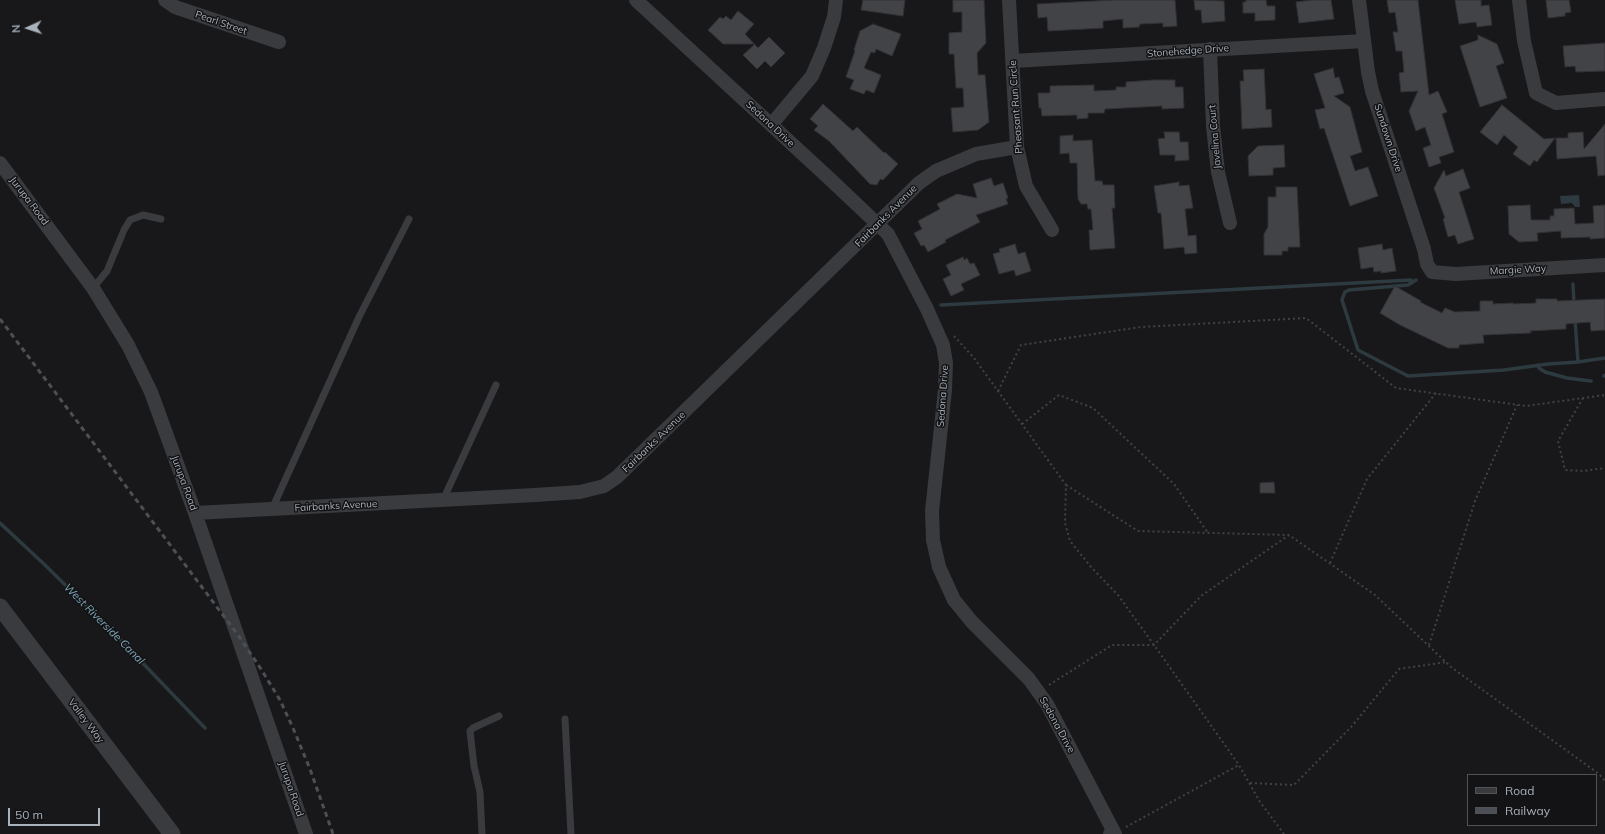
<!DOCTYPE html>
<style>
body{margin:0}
#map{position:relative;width:1605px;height:834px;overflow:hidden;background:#18181a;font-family:Mulish,sans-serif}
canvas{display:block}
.legend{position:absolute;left:1467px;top:774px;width:130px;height:52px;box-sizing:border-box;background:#131315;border:1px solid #4f5257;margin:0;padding:5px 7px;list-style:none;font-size:12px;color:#a9b1bb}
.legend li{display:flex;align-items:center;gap:8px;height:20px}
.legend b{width:20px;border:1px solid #4f5257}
.north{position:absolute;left:8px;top:8px;width:40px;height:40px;-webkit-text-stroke:3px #131315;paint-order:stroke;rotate:267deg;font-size:11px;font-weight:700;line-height:16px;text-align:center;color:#a9b1bb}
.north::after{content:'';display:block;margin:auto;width:14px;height:18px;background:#a9b1bb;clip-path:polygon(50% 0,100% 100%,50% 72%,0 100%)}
.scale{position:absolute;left:8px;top:808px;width:92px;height:18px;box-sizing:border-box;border:2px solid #a9b1bb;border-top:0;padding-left:5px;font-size:12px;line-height:14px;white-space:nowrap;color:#a9b1bb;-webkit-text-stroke:3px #131315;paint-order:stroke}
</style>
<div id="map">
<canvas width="1605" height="834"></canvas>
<ul class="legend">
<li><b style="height:5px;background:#393b3f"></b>Road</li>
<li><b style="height:5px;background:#4c4f55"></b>Railway</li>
</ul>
<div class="north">N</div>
<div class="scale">50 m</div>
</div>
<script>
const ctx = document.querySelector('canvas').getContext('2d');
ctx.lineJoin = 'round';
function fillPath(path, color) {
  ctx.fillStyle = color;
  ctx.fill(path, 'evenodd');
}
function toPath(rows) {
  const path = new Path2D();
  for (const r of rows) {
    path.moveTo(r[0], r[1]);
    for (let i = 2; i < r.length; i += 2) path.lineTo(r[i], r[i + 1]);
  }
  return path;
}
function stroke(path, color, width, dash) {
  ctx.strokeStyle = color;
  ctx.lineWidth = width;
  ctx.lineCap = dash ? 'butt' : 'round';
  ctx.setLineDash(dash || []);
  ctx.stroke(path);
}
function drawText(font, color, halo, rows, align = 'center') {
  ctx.font = font + ' Mulish,sans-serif';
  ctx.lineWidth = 3;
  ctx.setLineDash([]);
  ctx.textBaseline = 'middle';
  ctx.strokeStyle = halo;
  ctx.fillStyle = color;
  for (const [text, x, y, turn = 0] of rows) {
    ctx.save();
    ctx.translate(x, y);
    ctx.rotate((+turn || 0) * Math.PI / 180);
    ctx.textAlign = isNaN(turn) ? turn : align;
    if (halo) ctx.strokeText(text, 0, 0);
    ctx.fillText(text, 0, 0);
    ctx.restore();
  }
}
fillPath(toPath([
 [1579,195,1580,207,1575,207,1572,203,1561,204,1560,196]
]), '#2d3a3f');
stroke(toPath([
 [1416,280,1408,285,1349,290,1345,292,1343,297,1342,300,1358,350,1408,376,1504,370,1548,364,1578,362,1575,319],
 [1573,284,1574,304],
 [941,305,1411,280],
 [1578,362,1605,358],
 [1538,365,1539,368,1545,372,1567,378,1591,381],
 [1604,376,1605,375],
 [0,523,45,565,110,629,205,728]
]), '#2d3a3f', 3.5);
const building = toPath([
 [863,0,905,0,903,16,861,10,863,0],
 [953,0,984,0,986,43,977,53,978,75,985,75,989,122,978,130,953,132,951,108,964,107,963,88,956,88,954,54,949,54,949,33,962,32,962,12,953,12,953,0],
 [1114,0,1175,0,1177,26,1163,27,1163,23,1140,24,1139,27,1123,28,1123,19,1103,21,1103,28,1048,31,1047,17,1038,18,1037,4,1114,0],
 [1194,0,1224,1,1225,21,1202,23,1201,10,1195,10,1194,0],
 [1246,0,1266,0,1267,6,1275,6,1275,20,1255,21,1255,13,1243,13,1243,2,1246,2,1246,0],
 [1312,0,1331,0,1334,19,1299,23,1296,2,1312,0],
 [1387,0,1418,0,1429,95,1438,91,1447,112,1442,114,1454,152,1439,157,1441,163,1429,167,1423,148,1431,145,1425,127,1416,131,1409,111,1418,91,1401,92,1399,73,1404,72,1402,51,1396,51,1393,32,1398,32,1395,12,1389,13,1387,0],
 [1455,0,1481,0,1481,6,1489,5,1492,25,1477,27,1476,22,1459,24,1455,0],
 [1546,0,1569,0,1571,12,1565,13,1565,16,1548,18,1546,0],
 [738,11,754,24,745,34,758,48,769,37,785,53,771,67,765,61,757,69,743,55,755,44,723,44,708,30,720,17,723,19,726,16,731,20,738,11],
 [873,24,901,34,892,56,876,49,875,53,871,52,864,68,881,75,874,93,866,90,864,94,850,89,854,80,846,77,855,51,854,50,860,31,873,24],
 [1478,35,1497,44,1504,63,1496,66,1507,98,1480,107,1460,46,1478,40,1478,35],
 [1605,43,1605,71,1576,72,1575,66,1565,67,1563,46,1605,43],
 [1333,68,1335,78,1339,77,1344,93,1334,96,1350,107,1362,152,1350,156,1355,171,1368,167,1378,196,1350,206,1324,128,1320,129,1315,110,1325,108,1314,74,1333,68],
 [1264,69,1266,110,1271,109,1272,127,1242,129,1240,81,1244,81,1243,70,1264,69],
 [1154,80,1175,80,1175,87,1183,87,1184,108,1162,109,1162,106,1105,109,1104,113,1088,113,1088,118,1077,119,1077,115,1042,116,1041,108,1039,108,1038,93,1050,93,1050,86,1094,85,1094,91,1116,90,1116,87,1126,87,1126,82,1154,80],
 [823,104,853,131,857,127,884,153,885,152,898,164,883,180,880,179,877,185,870,184,829,141,814,130,818,126,810,119,823,104],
 [1502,105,1544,139,1555,138,1537,162,1534,160,1530,166,1513,154,1518,147,1504,135,1497,145,1480,132,1502,105],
 [1605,124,1605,175,1598,176,1596,156,1557,159,1556,138,1568,138,1568,133,1583,132,1584,149,1605,124],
 [1164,132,1179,132,1180,142,1188,142,1189,160,1175,161,1175,155,1160,155,1158,139,1165,138,1164,132],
 [1073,135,1073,141,1092,140,1095,181,1102,181,1103,185,1114,185,1115,208,1112,208,1115,248,1090,250,1089,230,1093,230,1091,209,1088,209,1087,204,1081,204,1078,199,1077,163,1070,163,1069,153,1060,154,1060,136,1073,135],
 [1284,145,1285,167,1273,168,1273,175,1249,176,1248,156,1258,146,1284,145],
 [1463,169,1470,188,1459,192,1474,239,1458,244,1455,235,1448,237,1443,219,1445,218,1434,188,1444,170,1446,176,1463,169],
 [991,178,994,186,1003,183,1008,198,1006,199,1008,204,976,215,980,222,945,240,946,242,928,252,924,245,921,246,914,233,922,229,918,221,940,209,937,204,957,194,977,198,973,184,991,178],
 [1179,182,1179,186,1189,185,1193,208,1185,209,1188,236,1196,235,1197,253,1185,254,1184,247,1164,249,1161,213,1158,213,1154,186,1179,182],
 [1276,187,1297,187,1300,247,1288,247,1288,251,1282,251,1282,255,1264,255,1264,234,1268,227,1268,197,1276,197,1276,187],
 [1530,205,1531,220,1550,220,1550,216,1554,216,1554,209,1574,208,1575,224,1594,223,1593,206,1605,205,1605,238,1590,239,1590,237,1561,238,1561,231,1537,233,1538,241,1519,242,1509,234,1508,206,1530,205],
 [1015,244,1018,254,1025,252,1031,271,1016,276,1014,270,999,274,993,254,1000,252,999,249,1015,244],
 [1382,244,1383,250,1392,248,1396,271,1381,273,1381,271,1374,272,1373,267,1361,269,1358,248,1382,244],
 [963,257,964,260,967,258,970,264,974,263,980,275,961,284,964,290,951,296,943,279,951,275,946,265,963,257],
 [1395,286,1421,301,1420,302,1442,313,1445,308,1455,312,1480,311,1480,301,1493,301,1493,304,1513,303,1513,304,1536,303,1536,299,1557,299,1557,301,1605,299,1605,330,1591,331,1590,322,1566,324,1566,329,1530,331,1531,333,1483,335,1484,343,1459,345,1459,348,1448,348,1400,325,1380,313,1395,286],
 [1274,482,1275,493,1260,493,1260,483,1274,482]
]);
fillPath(building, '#424347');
stroke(building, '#323236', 1);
stroke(toPath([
 [954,336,974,358,1066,485,1065,523,1070,541,1091,567,1118,595,1154,645,1239,765,1260,802,1284,834],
 [998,391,1021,345,1141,327,1306,318,1396,388,1526,406,1605,395],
 [1583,398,1558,441,1565,470,1583,471,1605,468],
 [1022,424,1059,395,1093,408,1174,484,1208,533],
 [1066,485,1138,531,1289,535,1375,595,1451,667,1599,774,1605,781],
 [1330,563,1367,479,1436,393],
 [1429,645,1475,501,1517,405],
 [1049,685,1112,645,1154,645,1201,596,1289,535],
 [1250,783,1294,785,1352,726,1399,669,1446,662],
 [1126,827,1239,765]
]), '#3f4247', 2, [2, 3]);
stroke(toPath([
 [93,288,107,271,124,230,130,220,143,215,161,219],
 [443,500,496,385],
 [272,509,359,317,409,219],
 [565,719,571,834],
 [482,834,480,792,474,766,470,731,473,728,499,716]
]), '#393b3f', 7);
stroke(toPath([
 [165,0,175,7,279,42],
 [636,0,831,180,888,234,927,309,943,345,946,363,945,390,932,511,933,540,939,567,954,600,972,622,1029,679,1047,704,1115,834,1110,834],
 [1009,0,1017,147,1026,186,1052,230],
 [1359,0,1368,72,1372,91,1424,249,1427,264,1432,272,1456,274,1605,265],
 [1519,0,1524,41,1536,93,1556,103,1605,99],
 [1210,49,1213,126,1218,172,1230,223],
 [1013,61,1364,41],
 [771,125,812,76,824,48,834,17,836,0],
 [0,163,93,288,128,345,151,392,195,513,306,834],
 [195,513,535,495,580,492,604,486,617,477,919,183,936,171,976,154,1017,147]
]), '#393b3f', 14);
stroke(toPath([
 [0,607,172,834]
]), '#393b3f', 17);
stroke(toPath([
 [0,319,238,635,261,669,280,700,293,728,310,769,333,834]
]), '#4c4f55', 3, [5, 4]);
drawText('10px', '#a9b1bb', '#131315', [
 ["Pearl Street",221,23,19],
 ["Stonehedge Drive",1188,51,-4],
 ["Pheasant Run Circle",1016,107,-94],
 ["Sedona Drive",770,124,43],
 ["Javelina Court",1215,137,-95],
 ["Sundown Drive",1388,138,72],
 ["Jurupa Road",29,201,53],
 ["Fairbanks Avenue",886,216,-45],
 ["Margie Way",1518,270,-3],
 ["Sedona Drive",943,396,-86],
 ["Fairbanks Avenue",654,442,-44],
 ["Jurupa Road",184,483,70],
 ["Fairbanks Avenue",336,506,-3],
 ["Valley Way",86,721,53],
 ["Sedona Drive",1057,725,61],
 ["Jurupa Road",291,789,71]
]);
drawText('italic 11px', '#7fa5b7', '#131315', [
 ["West Riverside Canal",104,624,45]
]);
</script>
